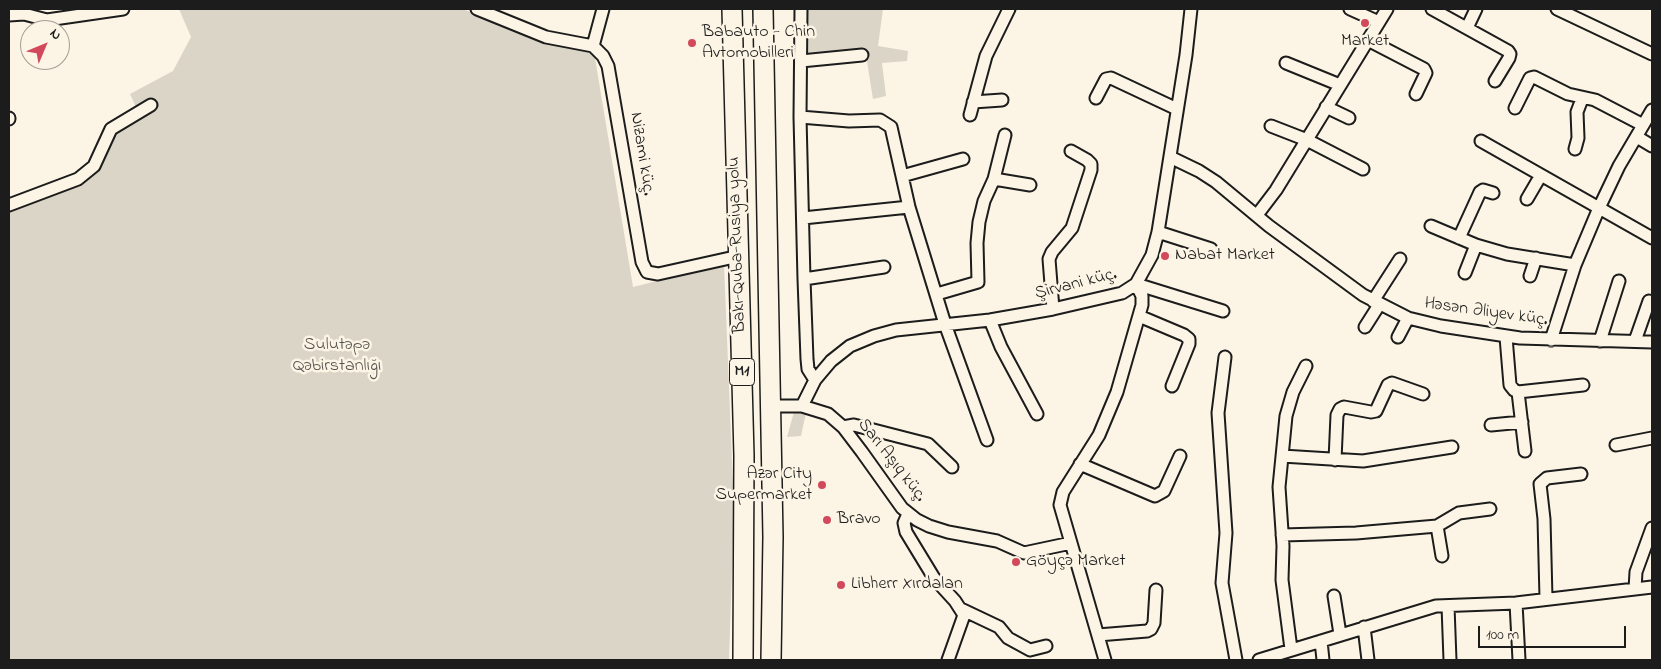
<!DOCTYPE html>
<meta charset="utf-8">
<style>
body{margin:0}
#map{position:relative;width:1661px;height:669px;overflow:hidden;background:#fcf5e5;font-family:"Indie Flower",sans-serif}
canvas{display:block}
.frame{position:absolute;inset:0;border:10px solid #1c1c1c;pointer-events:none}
.north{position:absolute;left:20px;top:20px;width:50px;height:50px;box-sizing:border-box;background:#fcf5e5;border:1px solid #a29e95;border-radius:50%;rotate:45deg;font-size:14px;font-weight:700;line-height:20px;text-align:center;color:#1c1c1c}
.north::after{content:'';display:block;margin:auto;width:18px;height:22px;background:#d1495b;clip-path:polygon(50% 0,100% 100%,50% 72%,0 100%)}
.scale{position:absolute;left:1478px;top:626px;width:148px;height:22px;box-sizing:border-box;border:2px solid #1c1c1c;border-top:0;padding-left:6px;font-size:15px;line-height:18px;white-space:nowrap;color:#1c1c1c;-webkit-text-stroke:4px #fcf5e5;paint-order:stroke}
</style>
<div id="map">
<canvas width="1661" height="669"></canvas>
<div class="frame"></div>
<div class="north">N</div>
<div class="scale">100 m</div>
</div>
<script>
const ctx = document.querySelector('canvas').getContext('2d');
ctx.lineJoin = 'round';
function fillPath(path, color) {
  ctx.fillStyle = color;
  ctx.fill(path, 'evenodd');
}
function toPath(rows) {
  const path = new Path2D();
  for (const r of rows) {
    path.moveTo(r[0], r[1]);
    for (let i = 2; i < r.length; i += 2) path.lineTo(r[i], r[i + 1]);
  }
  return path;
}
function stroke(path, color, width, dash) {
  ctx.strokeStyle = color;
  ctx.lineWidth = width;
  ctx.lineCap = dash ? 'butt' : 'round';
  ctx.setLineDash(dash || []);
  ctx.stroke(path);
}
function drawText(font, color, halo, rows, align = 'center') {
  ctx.font = font + ' "Indie Flower",sans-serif';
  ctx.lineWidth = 5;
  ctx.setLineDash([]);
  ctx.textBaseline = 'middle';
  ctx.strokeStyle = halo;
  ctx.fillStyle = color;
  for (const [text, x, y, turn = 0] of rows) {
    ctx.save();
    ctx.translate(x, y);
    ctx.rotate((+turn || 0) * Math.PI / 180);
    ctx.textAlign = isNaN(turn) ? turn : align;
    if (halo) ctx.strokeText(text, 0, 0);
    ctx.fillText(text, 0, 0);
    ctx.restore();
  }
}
fillPath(toPath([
 [179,9,463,9,547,43,594,52,633,287,724,264,734,510,729,660,9,660,9,208,75,186,100,166,112,133,140,116,130,94,173,71,191,37],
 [806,9,883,9,878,46,908,51,907,61,882,63,886,96,873,99,865,49,807,53],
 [794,412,806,413,801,436,787,437]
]), '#dbd5c8');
const minor = toPath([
 [477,9,546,37,593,46,603,56,608,66,642,262,647,272,658,274,739,256],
 [801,9,800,117,804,279,807,359,808,369,815,380],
 [1350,9,1379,22],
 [1432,9,1508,51,1510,54,1509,58,1495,81],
 [1557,9,1652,54],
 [9,15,24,14,47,20,123,9],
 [1467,28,1476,9],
 [1368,40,1424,69,1426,73,1416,94],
 [593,46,603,9],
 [801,61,862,55],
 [1286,63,1340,85],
 [1096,98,1106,79,1111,78,1177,109],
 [973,102,1002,100],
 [1326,107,1349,118],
 [1515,108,1530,78,1534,77,1568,94,1595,100,1643,125],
 [970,115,986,56,1009,9],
 [800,117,849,121,880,120,891,127,909,207,945,324,987,440],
 [9,118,9,119],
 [1271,126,1307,140,1363,169],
 [1637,137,1652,146],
 [1481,141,1652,238],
 [1575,149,1578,138,1577,112,1582,99],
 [1170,157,1199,171,1216,182,1269,226,1363,295,1408,318,1441,326,1520,338,1652,342],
 [902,176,963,159],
 [994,179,1005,135],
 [1527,199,1541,175],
 [9,205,78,179,94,166,111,129,151,105],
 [1257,215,1276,190,1387,9],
 [803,218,909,207],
 [1431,226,1476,245,1507,254,1575,265],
 [1158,232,1211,249],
 [1459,238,1480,192,1483,190,1493,193],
 [1465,273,1476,245],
 [1530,276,1536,258],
 [804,279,884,267],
 [1136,284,1223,311],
 [937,294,978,282,977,243,979,222,984,201,994,179,1030,185],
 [1373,301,1400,259],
 [1053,309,1049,259,1052,252,1072,228,1091,170,1091,164,1087,160,1071,151],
 [1139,316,1184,335,1189,339,1189,344,1172,386],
 [990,320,1001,347,1037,414],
 [1365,327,1379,305],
 [1398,337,1408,318],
 [1506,337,1510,385,1514,390,1518,392,1583,385],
 [1551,340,1575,265,1599,208,1619,166,1652,110],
 [1600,341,1619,281],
 [1635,341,1649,301],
 [1225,357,1218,413,1226,533,1222,583,1236,660],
 [1518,392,1525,451],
 [771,406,802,406,828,414,843,427,862,452,902,508,917,520,929,526,948,532,997,541,1024,553,1071,543],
 [802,406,815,380,831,361,850,346,874,336,896,330,990,320,1053,309,1122,293,1136,284,1152,255,1158,232,1186,55,1191,9],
 [1491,425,1522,422],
 [843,427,854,425,928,444,952,467],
 [1616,445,1652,438],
 [1282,456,1363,461,1452,447],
 [1335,460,1337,415,1340,409,1344,407,1371,412,1376,411,1388,385,1392,383,1423,394],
 [1080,464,1155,496,1164,491,1180,456],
 [908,514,904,523,906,532,934,578,955,601,964,615,948,660],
 [1437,526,1442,556],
 [1282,535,1356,533,1437,526,1459,513,1490,509],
 [1635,589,1636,572,1652,528],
 [1334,596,1340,634],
 [1546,598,1544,519,1540,484,1547,478,1581,474],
 [1516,603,1519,660],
 [1448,606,1450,660],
 [961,609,999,627,1008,638,1030,650,1046,646],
 [1364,627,1368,660],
 [1098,635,1147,631,1151,629,1154,623,1156,590],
 [1321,641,1323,660],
 [1291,649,1282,580,1283,546,1279,487,1286,416,1293,392,1306,366],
 [1105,660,1060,505,1063,492,1099,435,1117,392,1142,305,1142,296,1136,284],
 [1259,660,1436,606,1516,603,1652,587]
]);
const trunk = toPath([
 [732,9,744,456,743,660],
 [763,9,773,537,771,660]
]);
stroke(minor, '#1c1c1c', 15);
stroke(trunk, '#1c1c1c', 22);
stroke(minor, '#fcf5e5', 11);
stroke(trunk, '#fcf5e5', 19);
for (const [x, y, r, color] of [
 [1365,23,5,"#d1495b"],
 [692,43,5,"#d1495b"],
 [1165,256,5,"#d1495b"],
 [822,485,5,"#d1495b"],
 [827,520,5,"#d1495b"],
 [1016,562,5,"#d1495b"],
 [841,585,5,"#d1495b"]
]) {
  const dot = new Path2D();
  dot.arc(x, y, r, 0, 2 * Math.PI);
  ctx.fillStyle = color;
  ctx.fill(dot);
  stroke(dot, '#fcf5e5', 2);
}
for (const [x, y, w] of [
 [742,372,25]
]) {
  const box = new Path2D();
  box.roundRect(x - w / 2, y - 13.5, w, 27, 4);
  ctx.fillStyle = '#fcf5e5';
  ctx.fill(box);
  stroke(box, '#1c1c1c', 1);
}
drawText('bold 16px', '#1c1c1c', null, [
 ["M1",742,372]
]);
drawText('18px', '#1c1c1c', '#fcf5e5', [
 ["Babauto - Chin",702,33],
 ["Avtomobilleri",702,54],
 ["Market",1365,42,"center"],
 ["Nabat Market",1175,256],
 ["Azər City",812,475,"right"],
 ["Supermarket",812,496,"right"],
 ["Bravo",837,520],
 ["Göyçə Market",1026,562],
 ["Libherr Xırdalan",851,585]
], 'left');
drawText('18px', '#1c1c1c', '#fcf5e5', [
 ["Nizami küç.",641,154,81],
 ["Bakı-Quba-Rusiya yolu",738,245,-92],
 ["Şirvani küç.",1076,285,-14],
 ["Həsən Əliyev küç.",1486,313,8],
 ["Sarı Aşıq küç.",891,461,52]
]);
drawText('18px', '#555450', '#fcf5e5', [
 ["Sulutəpə",337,346],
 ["Qəbirstanlığı",337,367]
]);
</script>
